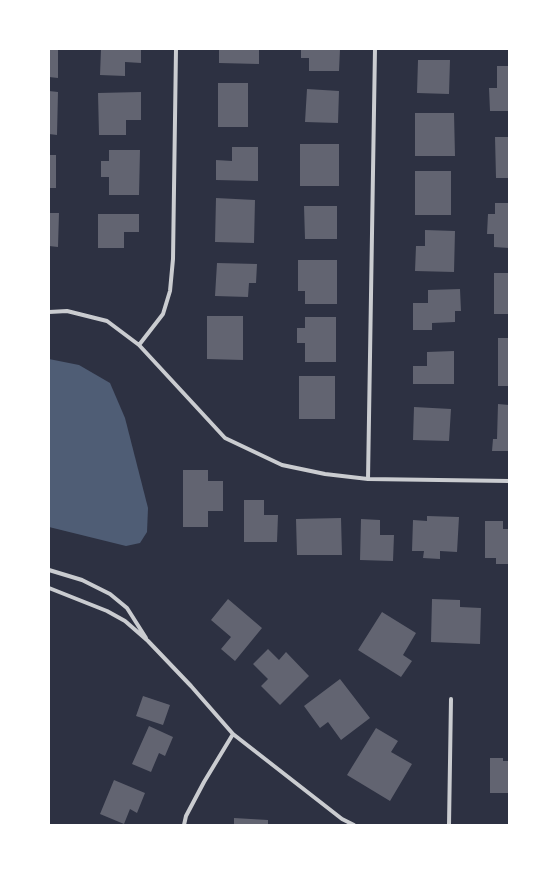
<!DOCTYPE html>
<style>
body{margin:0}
#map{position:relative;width:558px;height:874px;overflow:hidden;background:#2d3142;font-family:Roboto,sans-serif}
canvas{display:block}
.frame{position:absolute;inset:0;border:50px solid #fff;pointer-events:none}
</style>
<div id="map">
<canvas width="558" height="874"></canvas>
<div class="frame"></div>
</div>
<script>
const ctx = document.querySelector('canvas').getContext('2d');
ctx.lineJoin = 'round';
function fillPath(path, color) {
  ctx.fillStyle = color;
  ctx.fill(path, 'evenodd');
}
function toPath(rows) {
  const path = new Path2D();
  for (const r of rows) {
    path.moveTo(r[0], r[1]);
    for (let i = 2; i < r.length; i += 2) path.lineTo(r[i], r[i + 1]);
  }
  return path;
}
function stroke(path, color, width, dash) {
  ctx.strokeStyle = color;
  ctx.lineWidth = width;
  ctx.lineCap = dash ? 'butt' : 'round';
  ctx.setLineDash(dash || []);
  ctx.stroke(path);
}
fillPath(toPath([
 [49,359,79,365,110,383,125,418,148,508,147,532,140,543,126,546,49,527]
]), '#4f5d75');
fillPath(toPath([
 [49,49,58,49,58,78,49,77],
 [101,49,141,49,141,63,125,62,125,76,100,75],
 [219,49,259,49,259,64,219,63],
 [301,49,340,49,339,71,309,71,309,58,301,58],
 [418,60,450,60,449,94,417,93],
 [497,66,509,66,509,111,490,111,489,88,497,88],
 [218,83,248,83,248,127,218,127],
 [307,89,339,91,338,123,305,122],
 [49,91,58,92,57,135,49,134],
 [141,92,141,120,126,120,126,135,99,135,98,93],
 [415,113,454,113,455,156,415,156],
 [495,137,509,137,509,178,496,178],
 [300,144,339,144,339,186,300,186],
 [232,147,258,147,258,181,216,180,216,160,232,161],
 [109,150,140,150,139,195,109,195,109,177,101,177,101,161,109,161],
 [49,155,56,155,56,188,49,188],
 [415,171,451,171,451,215,415,215],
 [216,198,255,200,254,243,215,242],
 [495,203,509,203,509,248,494,247,494,234,487,234,488,214,495,214],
 [304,206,337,206,337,239,305,239],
 [49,213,59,213,58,247,49,246],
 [98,214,139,214,139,232,124,232,124,248,98,248],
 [425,230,455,231,454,272,415,271,416,246,425,246],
 [298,260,337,260,337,304,305,304,305,291,298,291],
 [217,263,257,264,256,283,249,283,248,297,215,296],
 [494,273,509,273,509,314,494,314],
 [460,289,461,311,455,311,455,322,432,323,432,330,413,330,413,303,428,303,428,290],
 [207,316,243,316,243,360,207,359],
 [305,317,336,317,336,362,305,362,305,343,297,343,297,328,305,328],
 [498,338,509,338,509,386,498,386],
 [454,351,454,384,413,384,413,366,427,366,427,352],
 [299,376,335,376,335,419,299,419],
 [498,404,509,405,509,451,492,451,493,439,497,439],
 [414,407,451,409,449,441,413,440],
 [183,470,208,470,208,481,223,481,223,511,208,511,208,527,183,527],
 [244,500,264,500,264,515,278,515,277,542,244,542],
 [427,516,459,517,457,552,440,551,440,559,423,558,424,551,412,551,413,520,427,521],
 [341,518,342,555,297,555,296,519],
 [361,519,380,520,380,535,394,535,393,561,360,560],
 [485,521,503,521,503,529,509,529,509,564,496,564,496,558,485,558],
 [228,599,262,628,235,661,221,649,231,637,211,620],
 [432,599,460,600,460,607,481,608,480,644,431,642],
 [382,612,416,633,403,655,412,661,401,677,358,650],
 [268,649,279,660,286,652,309,676,280,705,261,686,268,679,253,664],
 [340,679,370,718,341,740,328,722,320,728,304,706],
 [143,696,170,705,163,725,136,716],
 [149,726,173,737,165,756,159,753,151,772,132,764],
 [376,728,398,741,391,752,412,764,390,801,347,775],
 [490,758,503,758,503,761,509,761,509,793,490,793],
 [114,780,145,793,137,813,130,809,124,824,100,814],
 [234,818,268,820,268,825,234,825]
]), '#626471');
stroke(toPath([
 [49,312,67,311,107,321,139,345,225,438,282,465,325,474,368,479,509,481],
 [139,345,163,314,170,291,173,259,176,49],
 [368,479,375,49],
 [49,570,82,580,110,594,127,608,146,638],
 [49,588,107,611,125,621,148,641,191,686,233,734,342,819,354,825],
 [184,825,186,816,204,782,233,734],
 [449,825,451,699]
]), '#caccd0', 4);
</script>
